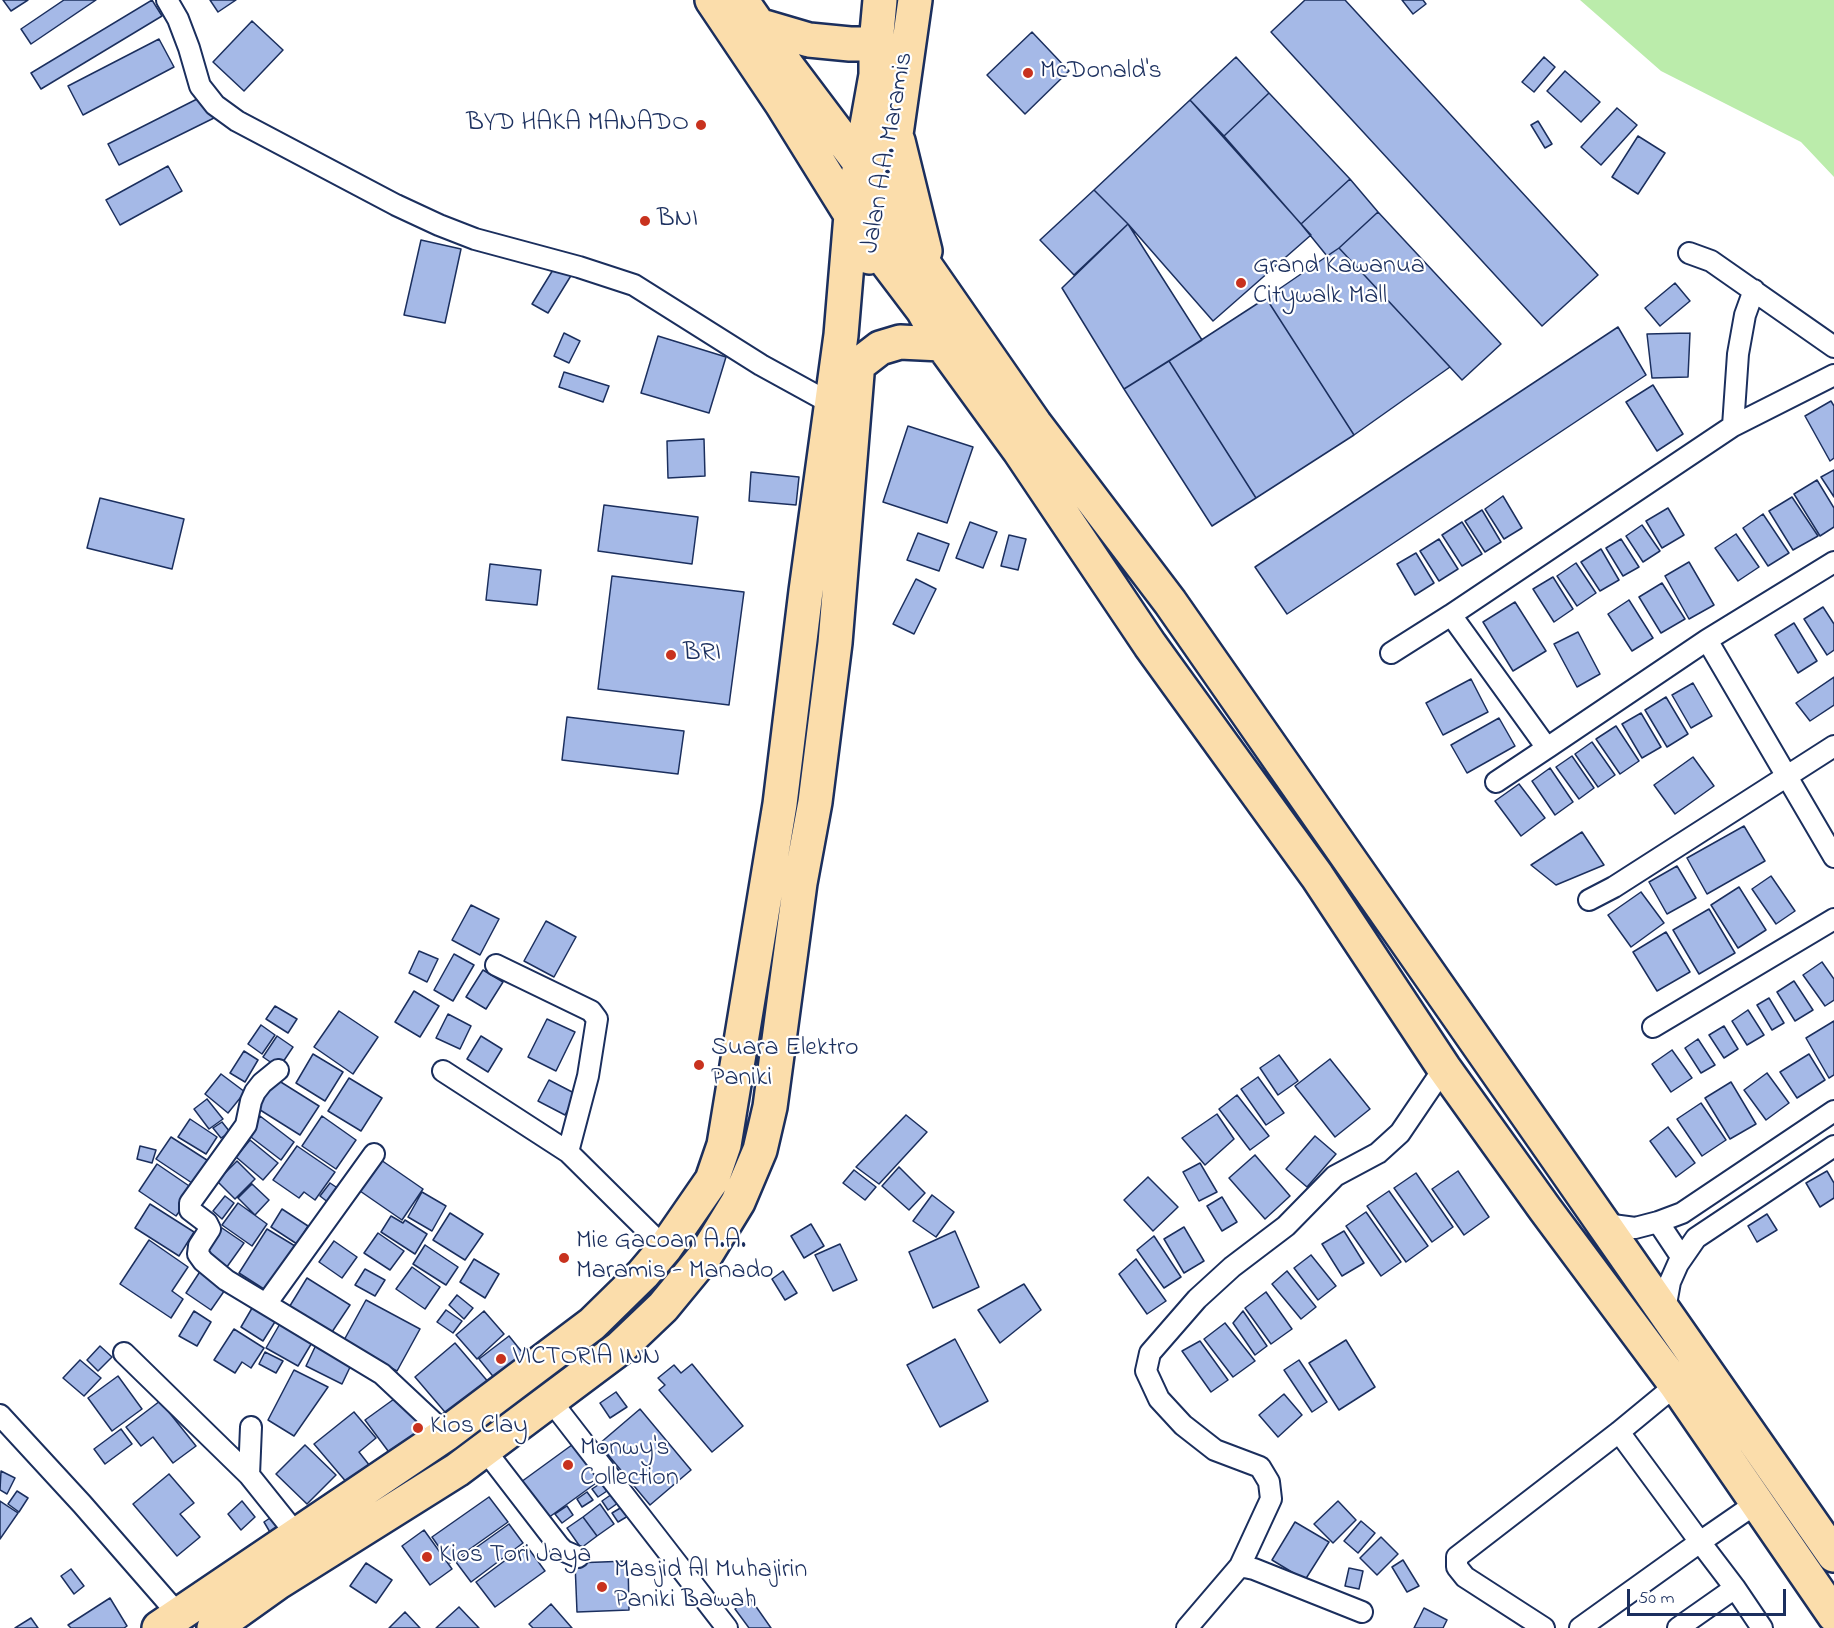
<!DOCTYPE html>
<style>
body{margin:0}
#map{position:relative;width:1834px;height:1628px;overflow:hidden;background:#fff;font-family:"Indie Flower",sans-serif}
canvas{display:block}
.scale{position:absolute;left:1627px;top:1589px;width:159px;height:27px;box-sizing:border-box;border:3px solid #1b2f5e;border-top:0;padding-left:8px;font-size:18px;line-height:21px;white-space:nowrap;color:#1b2f5e;-webkit-text-stroke:4px #fff;paint-order:stroke}
</style>
<div id="map">
<canvas width="1834" height="1628"></canvas>
<div class="scale">50 m</div>
</div>
<script>
const ctx = document.querySelector('canvas').getContext('2d');
ctx.lineJoin = 'round';
function fillPath(path, color) {
  ctx.fillStyle = color;
  ctx.fill(path, 'evenodd');
}
function toPath(rows) {
  const path = new Path2D();
  for (const r of rows) {
    path.moveTo(r[0], r[1]);
    for (let i = 2; i < r.length; i += 2) path.lineTo(r[i], r[i + 1]);
  }
  return path;
}
function stroke(path, color, width, dash) {
  ctx.strokeStyle = color;
  ctx.lineWidth = width;
  ctx.lineCap = dash ? 'butt' : 'round';
  ctx.setLineDash(dash || []);
  ctx.stroke(path);
}
function drawText(font, color, halo, rows, align = 'center') {
  ctx.font = font + ' "Indie Flower",sans-serif';
  ctx.lineWidth = 4.5;
  ctx.setLineDash([]);
  ctx.textBaseline = 'middle';
  ctx.strokeStyle = halo;
  ctx.fillStyle = color;
  for (const [text, x, y, turn = 0] of rows) {
    ctx.save();
    ctx.translate(x, y);
    ctx.rotate((+turn || 0) * Math.PI / 180);
    ctx.textAlign = isNaN(turn) ? turn : align;
    if (halo) ctx.strokeText(text, 0, 0);
    ctx.fillText(text, 0, 0);
    ctx.restore();
  }
}
fillPath(toPath([
 [1580,0,1834,0,1834,177,1801,142,1661,71]
]), '#bbecab');
const building = toPath([
 [3,0,28,0,11,11,3,0],
 [64,0,96,0,31,44,21,29,64,0],
 [152,0,162,16,41,89,31,73,152,0],
 [210,0,236,0,218,12,210,0],
 [1305,0,1345,0,1598,275,1542,326,1271,32,1305,0],
 [1402,0,1423,0,1426,4,1413,14,1402,0],
 [252,21,283,50,244,91,213,62,252,21],
 [1032,32,1069,71,1025,114,987,75,1032,32],
 [159,39,174,67,83,115,68,86,159,39],
 [1236,57,1269,93,1224,136,1190,100,1236,57],
 [1544,57,1555,67,1534,92,1522,82,1544,57],
 [1565,71,1600,102,1581,122,1547,91,1565,71],
 [1269,93,1350,179,1301,224,1224,136,1269,93],
 [205,95,216,117,119,165,108,144,205,95],
 [1190,100,1311,235,1213,321,1128,224,1094,190,1190,100],
 [1617,108,1637,125,1601,165,1581,147,1617,108],
 [1538,121,1552,144,1545,148,1531,125,1538,121],
 [1638,136,1665,153,1638,194,1612,177,1638,136],
 [168,166,182,191,120,225,106,200,168,166],
 [1350,179,1378,212,1339,248,1327,256,1301,224,1350,179],
 [1094,190,1128,224,1074,275,1040,240,1094,190],
 [1378,212,1501,344,1462,380,1339,248,1378,212],
 [1128,224,1202,340,1124,389,1062,288,1128,224],
 [421,240,461,249,445,323,404,315,421,240],
 [1339,248,1450,367,1354,435,1266,298,1339,248],
 [556,265,572,274,548,313,532,304,556,265],
 [1675,283,1690,301,1660,326,1645,308,1675,283],
 [1266,298,1354,435,1256,498,1169,361,1266,298],
 [1618,327,1646,375,1287,614,1255,567,1618,327],
 [564,333,580,341,569,363,554,356,564,333],
 [1690,333,1688,377,1652,378,1647,334,1690,333],
 [658,336,726,357,709,413,641,393,658,336],
 [1169,361,1256,498,1212,526,1124,389,1169,361],
 [564,372,609,386,603,402,559,387,564,372],
 [1653,385,1683,434,1657,451,1626,402,1653,385],
 [1831,401,1834,406,1834,458,1830,461,1805,416,1831,401],
 [908,426,973,447,947,523,883,502,908,426],
 [704,439,705,476,668,478,667,441,704,439],
 [1834,470,1834,497,1821,477,1834,470],
 [751,472,799,477,796,505,749,501,751,472],
 [1817,480,1834,508,1834,527,1820,536,1794,494,1817,480],
 [1503,496,1522,528,1504,539,1485,509,1503,496],
 [1792,497,1818,536,1793,550,1769,511,1792,497],
 [100,498,184,519,172,569,87,548,100,498],
 [604,505,698,517,692,564,598,551,604,505],
 [1668,508,1684,535,1662,548,1646,521,1668,508],
 [1482,510,1501,542,1485,552,1465,521,1482,510],
 [1763,514,1789,553,1768,566,1743,528,1763,514],
 [970,522,997,532,983,568,956,558,970,522],
 [1462,522,1482,554,1462,566,1442,535,1462,522],
 [1642,525,1660,551,1643,562,1626,536,1642,525],
 [918,533,949,544,939,571,907,560,918,533],
 [1736,534,1759,567,1738,581,1715,548,1736,534],
 [1009,535,1026,539,1018,570,1001,566,1009,535],
 [1439,539,1458,569,1439,581,1420,551,1439,539],
 [1621,539,1639,567,1623,576,1606,548,1621,539],
 [1601,549,1619,580,1600,591,1581,562,1601,549],
 [1416,553,1434,583,1415,595,1397,564,1416,553],
 [1689,562,1714,605,1689,619,1665,576,1689,562],
 [1576,563,1596,593,1577,606,1557,576,1576,563],
 [490,564,541,570,537,605,486,600,490,564],
 [612,576,744,592,729,705,598,689,612,576],
 [1553,577,1573,609,1554,622,1533,589,1553,577],
 [916,579,936,589,914,634,893,624,916,579],
 [1662,583,1685,619,1661,633,1639,597,1662,583],
 [1629,600,1653,638,1632,651,1608,614,1629,600],
 [1515,602,1546,651,1513,671,1483,622,1515,602],
 [1823,607,1834,624,1834,650,1827,655,1804,619,1823,607],
 [1794,623,1817,661,1798,673,1775,635,1794,623],
 [1578,632,1600,674,1577,687,1554,644,1578,632],
 [1834,677,1834,705,1810,721,1796,703,1834,677],
 [1471,679,1488,712,1443,735,1426,703,1471,679],
 [1693,683,1712,716,1691,728,1672,695,1693,683],
 [1666,697,1688,734,1667,747,1645,710,1666,697],
 [1641,713,1661,747,1642,758,1622,724,1641,713],
 [567,717,684,731,678,774,562,760,567,717],
 [1499,718,1515,746,1467,773,1451,745,1499,718],
 [1616,726,1639,761,1620,774,1596,739,1616,726],
 [1592,742,1615,775,1598,787,1575,754,1592,742],
 [1572,756,1594,788,1579,799,1556,767,1572,756],
 [1693,757,1714,786,1675,814,1654,785,1693,757],
 [1550,768,1573,802,1555,815,1532,781,1550,768],
 [1519,784,1545,818,1521,836,1495,801,1519,784],
 [1744,826,1765,861,1707,894,1687,858,1744,826],
 [1582,832,1604,865,1556,885,1531,865,1582,832],
 [1677,866,1696,898,1667,914,1649,882,1677,866],
 [1771,876,1795,911,1776,924,1752,889,1771,876],
 [1739,887,1766,930,1738,948,1711,905,1739,887],
 [1641,892,1664,923,1631,947,1608,915,1641,892],
 [471,905,499,919,480,955,452,940,471,905],
 [1709,909,1735,953,1699,974,1673,930,1709,909],
 [546,921,576,937,554,977,524,961,546,921],
 [1666,932,1690,972,1657,991,1633,952,1666,932],
 [419,951,438,959,427,982,409,973,419,951],
 [454,954,474,965,453,1001,434,990,454,954],
 [1822,962,1834,979,1834,1000,1825,1006,1803,975,1822,962],
 [483,970,503,982,486,1009,466,997,483,970],
 [1794,981,1813,1010,1795,1021,1777,992,1794,981],
 [414,991,439,1006,420,1037,395,1022,414,991],
 [1769,998,1784,1023,1772,1030,1757,1005,1769,998],
 [275,1006,297,1019,288,1033,266,1019,275,1006],
 [1748,1010,1764,1035,1747,1045,1732,1021,1748,1010],
 [339,1011,378,1037,353,1074,314,1047,339,1011],
 [448,1014,471,1026,460,1049,436,1038,448,1014],
 [547,1019,575,1032,556,1071,528,1057,547,1019],
 [1834,1021,1834,1075,1829,1078,1806,1038,1834,1021],
 [261,1025,275,1035,262,1054,248,1044,261,1025],
 [1724,1026,1738,1049,1724,1058,1709,1035,1724,1026],
 [277,1036,293,1047,279,1068,263,1057,277,1036],
 [481,1036,502,1049,488,1072,467,1059,481,1036],
 [1698,1039,1715,1065,1701,1073,1685,1048,1698,1039],
 [1672,1050,1692,1078,1671,1092,1652,1064,1672,1050],
 [244,1051,258,1060,245,1082,230,1073,244,1051],
 [313,1054,343,1072,325,1101,296,1083,313,1054],
 [1809,1054,1825,1080,1797,1098,1780,1072,1809,1054],
 [1279,1055,1298,1081,1278,1095,1260,1068,1279,1055],
 [1330,1059,1370,1109,1335,1137,1295,1086,1330,1059],
 [1767,1073,1789,1103,1766,1120,1744,1090,1767,1073],
 [221,1074,245,1092,228,1113,205,1094,221,1074],
 [1258,1077,1284,1113,1266,1125,1241,1089,1258,1077],
 [349,1078,382,1098,361,1131,328,1111,349,1078],
 [276,1079,319,1106,300,1135,257,1108,276,1079],
 [549,1080,576,1094,565,1115,538,1101,549,1080],
 [1731,1082,1756,1124,1730,1139,1705,1098,1731,1082],
 [1237,1095,1269,1136,1250,1150,1219,1109,1237,1095],
 [207,1099,223,1119,209,1129,194,1109,207,1099],
 [1701,1103,1726,1140,1702,1156,1677,1119,1701,1103],
 [1217,1114,1234,1139,1205,1165,1182,1138,1217,1114],
 [906,1115,927,1132,879,1184,856,1167,906,1115],
 [260,1116,294,1142,281,1160,247,1134,260,1116],
 [322,1116,356,1140,336,1169,302,1146,322,1116],
 [190,1119,217,1137,206,1154,178,1137,190,1119],
 [222,1122,230,1132,221,1138,213,1128,222,1122],
 [1668,1127,1695,1163,1676,1177,1650,1141,1668,1127],
 [1315,1136,1336,1154,1307,1187,1286,1169,1315,1136],
 [171,1137,210,1162,195,1185,156,1159,171,1137],
 [250,1140,278,1163,263,1180,236,1157,250,1140],
 [140,1146,156,1150,152,1163,137,1159,140,1146],
 [297,1146,335,1172,315,1200,304,1192,299,1198,273,1180,297,1146],
 [1255,1155,1290,1196,1265,1219,1229,1178,1255,1155],
 [381,1160,423,1189,402,1220,360,1191,381,1160],
 [237,1161,255,1179,235,1199,217,1181,237,1161],
 [1200,1163,1217,1192,1199,1201,1183,1172,1200,1163],
 [157,1164,195,1190,176,1216,139,1191,157,1164],
 [899,1167,925,1193,909,1210,882,1186,899,1167],
 [854,1170,876,1187,865,1200,843,1183,854,1170],
 [1458,1171,1489,1217,1464,1235,1432,1189,1458,1171],
 [1827,1171,1834,1183,1834,1198,1820,1207,1806,1183,1827,1171],
 [1416,1173,1453,1227,1432,1242,1394,1188,1416,1173],
 [1148,1177,1178,1207,1153,1231,1124,1200,1148,1177],
 [330,1183,339,1189,329,1203,320,1196,330,1183],
 [252,1184,269,1200,255,1215,238,1198,252,1184],
 [1389,1191,1428,1246,1406,1262,1367,1206,1389,1191],
 [422,1192,446,1206,432,1231,408,1217,422,1192],
 [932,1195,954,1212,936,1237,913,1221,932,1195],
 [225,1196,234,1203,222,1219,213,1211,225,1196],
 [1222,1197,1237,1222,1222,1231,1207,1206,1222,1197],
 [238,1203,267,1224,252,1246,222,1225,238,1203],
 [150,1204,194,1232,179,1256,135,1228,150,1204],
 [282,1209,308,1226,297,1244,271,1227,282,1209],
 [1366,1212,1401,1262,1381,1276,1346,1226,1366,1212],
 [450,1213,483,1234,465,1260,433,1240,450,1213],
 [1767,1214,1777,1230,1757,1242,1748,1226,1767,1214],
 [391,1216,403,1223,405,1220,427,1234,415,1254,381,1232,391,1216],
 [811,1224,824,1246,804,1258,791,1236,811,1224],
 [1184,1227,1204,1261,1184,1273,1164,1239,1184,1227],
 [222,1228,244,1243,224,1271,202,1256,222,1228],
 [267,1229,295,1246,267,1291,239,1273,267,1229],
 [955,1231,979,1287,933,1308,909,1252,955,1231],
 [1344,1231,1364,1263,1342,1276,1322,1244,1344,1231],
 [378,1233,404,1251,390,1270,364,1253,378,1233],
 [1154,1236,1181,1277,1164,1288,1137,1250,1154,1236],
 [149,1240,188,1267,172,1291,183,1299,171,1318,120,1284,149,1240],
 [334,1241,357,1257,342,1278,319,1262,334,1241],
 [840,1244,857,1280,833,1291,815,1255,840,1244],
 [425,1245,458,1267,446,1285,413,1264,425,1245],
 [1311,1255,1336,1286,1318,1300,1294,1268,1311,1255],
 [474,1259,499,1274,485,1298,460,1282,474,1259],
 [1136,1259,1166,1301,1147,1314,1119,1274,1136,1259],
 [412,1267,440,1287,425,1309,396,1289,412,1267],
 [365,1269,385,1280,375,1296,355,1285,365,1269],
 [201,1270,227,1287,211,1310,186,1293,201,1270],
 [783,1271,797,1293,785,1300,772,1279,783,1271],
 [1287,1271,1316,1307,1301,1319,1272,1284,1287,1271],
 [307,1278,350,1305,330,1335,288,1309,307,1278],
 [1024,1284,1041,1310,1000,1343,978,1310,1024,1284],
 [1266,1292,1292,1329,1271,1344,1245,1308,1266,1292],
 [457,1295,473,1308,464,1319,449,1305,457,1295],
 [366,1300,420,1329,397,1371,343,1342,366,1300],
 [255,1303,278,1317,263,1341,241,1327,255,1303],
 [446,1310,462,1321,453,1333,437,1322,446,1310],
 [194,1311,211,1322,197,1346,179,1336,194,1311],
 [484,1311,504,1334,477,1359,456,1335,484,1311],
 [1243,1311,1267,1346,1255,1355,1233,1323,1243,1311],
 [281,1322,313,1341,298,1366,266,1348,281,1322],
 [1225,1323,1255,1361,1233,1377,1204,1339,1225,1323],
 [234,1329,264,1348,251,1368,242,1362,235,1373,214,1360,234,1329],
 [509,1336,526,1357,496,1380,479,1359,509,1336],
 [955,1339,988,1401,940,1427,907,1365,955,1339],
 [1346,1340,1375,1387,1339,1410,1309,1363,1346,1340],
 [1200,1341,1228,1380,1211,1392,1182,1351,1200,1341],
 [455,1343,490,1384,450,1418,415,1377,455,1343],
 [316,1345,352,1363,342,1384,306,1366,316,1345],
 [100,1346,112,1357,98,1371,87,1360,100,1346],
 [265,1352,283,1361,276,1373,259,1364,265,1352],
 [80,1360,101,1378,84,1396,63,1378,80,1360],
 [1299,1360,1327,1402,1312,1412,1284,1370,1299,1360],
 [692,1364,743,1426,712,1452,659,1390,665,1385,658,1378,674,1365,681,1373,692,1364],
 [294,1370,328,1387,294,1436,268,1420,294,1370],
 [118,1376,142,1409,112,1431,88,1398,118,1376],
 [616,1392,627,1407,610,1418,600,1403,616,1392],
 [401,1394,433,1437,397,1463,365,1420,401,1394],
 [1284,1394,1302,1415,1278,1437,1259,1415,1284,1394],
 [160,1401,196,1446,173,1463,153,1437,141,1446,126,1427,160,1401],
 [640,1409,691,1470,650,1505,599,1444,640,1409],
 [354,1412,376,1438,359,1452,370,1466,348,1484,314,1444,354,1412],
 [121,1429,132,1444,105,1464,94,1449,121,1429],
 [576,1442,603,1478,548,1518,521,1482,576,1442],
 [305,1445,336,1475,307,1504,276,1474,305,1445],
 [1,1471,15,1478,7,1494,0,1490,1,1471],
 [169,1474,194,1503,180,1514,200,1537,177,1556,133,1504,169,1474],
 [601,1483,607,1491,598,1497,592,1489,601,1483],
 [17,1491,28,1498,19,1512,8,1504,17,1491],
 [587,1492,593,1500,582,1507,577,1499,587,1492],
 [612,1494,618,1503,608,1510,602,1501,612,1494],
 [489,1497,508,1522,450,1563,432,1537,489,1497],
 [0,1501,18,1513,0,1539,0,1501],
 [242,1501,255,1517,241,1530,228,1514,242,1501],
 [1338,1501,1356,1520,1333,1543,1314,1524,1338,1501],
 [600,1504,614,1524,597,1536,583,1517,600,1504],
 [567,1506,573,1515,562,1523,555,1514,567,1506],
 [622,1507,628,1516,618,1522,612,1513,622,1507],
 [273,1516,284,1533,274,1539,264,1522,273,1516],
 [583,1517,597,1536,581,1548,567,1528,583,1517],
 [1361,1521,1375,1533,1358,1553,1344,1541,1361,1521],
 [1295,1522,1329,1542,1305,1580,1272,1560,1295,1522],
 [509,1524,523,1543,471,1582,456,1562,509,1524],
 [424,1530,452,1569,430,1585,402,1546,424,1530],
 [1381,1537,1398,1554,1377,1575,1360,1558,1381,1537],
 [526,1545,545,1571,495,1607,476,1582,526,1545],
 [1403,1560,1419,1586,1407,1592,1392,1567,1403,1560],
 [628,1561,629,1610,577,1612,575,1563,628,1561],
 [366,1563,392,1580,376,1603,350,1586,366,1563],
 [1349,1568,1363,1571,1359,1589,1345,1586,1349,1568],
 [71,1569,84,1586,74,1594,61,1576,71,1569],
 [110,1598,127,1626,124,1628,71,1628,68,1625,110,1598],
 [750,1598,771,1628,749,1628,735,1609,750,1598],
 [551,1604,572,1628,533,1628,529,1624,551,1604],
 [459,1607,479,1628,436,1628,459,1607],
 [1424,1608,1447,1620,1443,1628,1414,1628,1424,1608],
 [405,1612,420,1628,389,1628,405,1612],
 [31,1618,38,1628,15,1628,31,1618]
]);
fillPath(building, '#a5b9e7');
stroke(building, '#1b2f5e', 1.5);
const street = toPath([
 [167,0,178,19,189,48,200,86,215,105,237,121,396,205,439,225,475,239,579,267,634,285,761,365,832,404],
 [1689,253,1711,261,1834,347],
 [1733,426,1738,354,1745,315,1754,290],
 [1451,615,1733,426,1834,375],
 [1707,640,1834,562],
 [1391,653,1451,615,1547,748,1707,640,1834,857],
 [1496,782,1547,748],
 [1589,900,1614,887,1834,746],
 [496,965,591,1011,597,1019,588,1076,568,1152],
 [1653,1027,1834,919],
 [278,1070,262,1083,255,1092,251,1101,246,1125,190,1203,190,1210,207,1223,210,1229,199,1246,198,1254,203,1261,226,1280,382,1374,446,1434],
 [443,1071,568,1152,665,1248],
 [1658,1222,1682,1258],
 [1605,1224,1635,1228,1658,1222,1682,1213,1834,1111],
 [266,1304,374,1154],
 [1665,1310,1670,1282,1678,1264,1696,1238,1834,1146],
 [124,1353,249,1475,297,1535],
 [551,1401,727,1628],
 [0,1415,82,1504,178,1614],
 [485,1450,559,1546,564,1551,578,1557],
 [249,1475,251,1427],
 [1758,1502,1700,1542,1735,1588,1762,1628],
 [1240,1566,1254,1569,1362,1612],
 [1187,1628,1240,1566,1271,1499,1269,1482,1260,1467,1215,1450,1183,1425,1159,1399,1146,1371,1150,1353,1197,1299,1232,1267,1286,1226,1335,1176,1378,1153,1400,1133,1444,1068],
 [1544,1628,1465,1577,1457,1567,1457,1557,1619,1432,1676,1385],
 [1580,1628,1700,1542,1619,1432],
 [1678,1628,1735,1588]
]);
const highway = toPath([
 [712,0,782,104,851,215,923,310,942,344,1019,450,1150,645,1317,876,1444,1068,1545,1209,1676,1385,1834,1615],
 [741,0,787,66,860,163,915,251,1035,424,1170,602,1834,1555],
 [758,25,809,40,850,44,876,44],
 [898,141,925,251],
 [869,257,871,241,883,202,896,134,915,0],
 [858,365,880,348,900,342,942,344],
 [159,1628,446,1434,592,1324,643,1274,665,1248,712,1180,724,1145,780,804,806,591,841,335,851,215,876,75,876,44,880,0],
 [214,1628,277,1583,457,1470,620,1348,663,1307,705,1256,738,1202,760,1150,770,1107,800,883,815,802,835,643,857,374]
]);
stroke(street, '#1b2f5e', 24);
stroke(highway, '#1b2f5e', 38);
stroke(street, '#fff', 20);
stroke(highway, '#fbddab', 33);
for (const [x, y, r, color] of [
 [1028,73,6,"#c8321e"],
 [701,125,6,"#c8321e"],
 [645,221,6,"#c8321e"],
 [1241,283,6,"#c8321e"],
 [671,655,6,"#c8321e"],
 [699,1065,6,"#c8321e"],
 [564,1258,6,"#c8321e"],
 [501,1359,6,"#c8321e"],
 [418,1428,6,"#c8321e"],
 [568,1465,6,"#c8321e"],
 [427,1557,6,"#c8321e"],
 [602,1587,6,"#c8321e"]
]) {
  const dot = new Path2D();
  dot.arc(x, y, r, 0, 2 * Math.PI);
  ctx.fillStyle = color;
  ctx.fill(dot);
  stroke(dot, '#fff', 2);
}
drawText('26px', '#1b2f5e', '#fff', [
 ["McDonald's",1040,73],
 ["BYD HAKA MANADO",689,125,"right"],
 ["BNI",657,221],
 ["Grand Kawanua",1253,268],
 ["Citywalk Mall",1253,298],
 ["BRI",683,655],
 ["Suara Elektro",711,1050],
 ["Paniki",711,1080],
 ["Mie Gacoan A.A.",576,1243],
 ["Maramis - Manado",576,1273],
 ["VICTORIA INN",513,1359],
 ["Kios Clay",430,1428],
 ["Monwy's",580,1450],
 ["Collection",580,1480],
 ["Kios Tori Jaya",439,1557],
 ["Masjid Al Muhajirin",614,1572],
 ["Paniki Bawah",614,1602]
], 'left');
drawText('26px', '#1b2f5e', '#fff', [
 ["Jalan A.A. Maramis",889,153,-80]
]);
</script>
